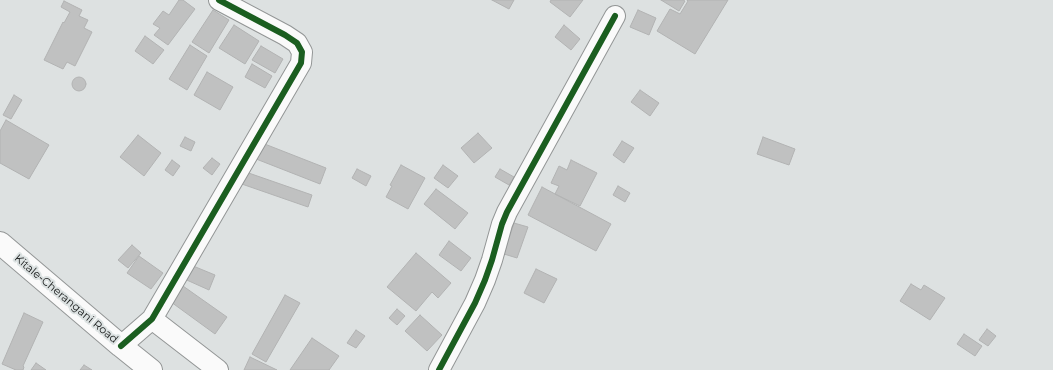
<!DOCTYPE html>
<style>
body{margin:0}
canvas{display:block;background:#dde1e1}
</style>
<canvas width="1053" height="370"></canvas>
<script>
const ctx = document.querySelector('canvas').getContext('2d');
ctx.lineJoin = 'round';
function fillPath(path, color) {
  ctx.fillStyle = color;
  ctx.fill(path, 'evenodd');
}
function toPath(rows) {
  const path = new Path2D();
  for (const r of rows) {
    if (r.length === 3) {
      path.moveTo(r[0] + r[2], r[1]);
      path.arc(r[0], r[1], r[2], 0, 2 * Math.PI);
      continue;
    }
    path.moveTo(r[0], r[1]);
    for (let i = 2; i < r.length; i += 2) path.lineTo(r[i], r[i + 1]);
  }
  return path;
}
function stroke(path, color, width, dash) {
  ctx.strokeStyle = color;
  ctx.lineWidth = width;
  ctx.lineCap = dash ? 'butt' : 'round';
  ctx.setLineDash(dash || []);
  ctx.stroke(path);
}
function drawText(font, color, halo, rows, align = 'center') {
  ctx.font = font + ' Montserrat,sans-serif';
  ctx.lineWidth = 4;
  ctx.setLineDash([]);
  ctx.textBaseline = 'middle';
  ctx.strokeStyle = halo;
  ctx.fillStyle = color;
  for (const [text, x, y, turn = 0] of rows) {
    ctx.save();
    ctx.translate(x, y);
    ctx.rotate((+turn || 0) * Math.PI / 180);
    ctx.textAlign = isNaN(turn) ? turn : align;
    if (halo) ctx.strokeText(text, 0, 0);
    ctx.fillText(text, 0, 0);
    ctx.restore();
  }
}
const building = toPath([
 [179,0,183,0,195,9,168,45,154,35,160,28,153,24,163,11,169,15,179,0],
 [492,0,514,0,509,9,492,0],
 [551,0,583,0,570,17,550,2,551,0],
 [661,0,683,0,685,1,679,11,661,0],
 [687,0,728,0,695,54,657,31,670,9,680,14,688,1,687,0],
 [64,1,82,10,79,16,88,20,84,28,92,32,75,66,67,62,63,69,44,60,63,22,64,23,70,12,61,7,64,1],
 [213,10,229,20,209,53,192,42,213,10],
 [638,10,656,18,649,35,630,27,638,10],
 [234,25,259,41,245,64,219,48,234,25],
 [564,25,580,39,571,50,555,37,564,25],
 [145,36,164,50,153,64,135,51,145,36],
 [190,45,207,56,187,90,169,79,190,45],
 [261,46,283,59,275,73,252,60,261,46],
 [252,64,272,76,265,88,245,77,252,64],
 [207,72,233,87,220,110,194,95,207,72],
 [79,84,7],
 [640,90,659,103,650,116,631,102,640,90],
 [14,95,22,100,11,119,3,115,14,95],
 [6,120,49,145,29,179,0,163,0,131,6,120],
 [478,133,492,148,474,163,461,148,478,133],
 [138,135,161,153,144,176,120,157,138,135],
 [185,137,195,142,191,151,180,146,185,137],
 [763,137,795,149,789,165,757,154,763,137],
 [257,141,326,168,320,184,251,157,257,141],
 [622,141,634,148,624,163,613,155,622,141],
 [212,158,220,164,212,175,203,168,212,158],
 [172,160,180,166,173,176,165,170,172,160],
 [571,160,597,173,580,206,555,194,559,186,551,183,559,166,567,170,571,160],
 [401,165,425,178,408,209,386,197,392,186,390,185,401,165],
 [443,165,458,176,448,188,434,178,443,165],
 [357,169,371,176,366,186,352,178,357,169],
 [500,169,514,177,509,185,495,177,500,169],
 [240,170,312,195,308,207,236,182,240,170],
 [618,186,630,193,625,202,613,195,618,186],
 [542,187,611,224,596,251,528,215,542,187],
 [436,189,468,213,455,229,424,204,436,189],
 [514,223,528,227,517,258,504,254,514,223],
 [449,241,471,258,461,271,439,255,449,241],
 [132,245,141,253,128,268,118,260,132,245],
 [416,253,451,283,438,298,432,292,416,311,387,287,416,253],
 [139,256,163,273,151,289,127,273,139,256],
 [186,263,215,275,209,290,180,277,186,263],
 [536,269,557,279,544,303,524,293,536,269],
 [911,284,921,290,924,285,945,298,930,320,900,301,911,284],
 [183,286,227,317,215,334,171,302,183,286],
 [285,295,300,303,266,362,252,354,285,295],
 [397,309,405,316,397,325,389,318,397,309],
 [24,313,43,322,23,366,24,367,23,370,16,370,2,364,24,313],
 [420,315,442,335,427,351,405,331,420,315],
 [987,329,996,336,988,346,979,340,987,329],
 [356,330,365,336,356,348,347,343,356,330],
 [964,334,982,346,975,356,957,344,964,334],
 [312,338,339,356,329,370,290,370,312,338],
 [250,357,277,370,244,370,250,357],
 [36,363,46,370,31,370,36,363],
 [84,365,92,370,80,370,84,365]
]);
fillPath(building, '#c0c1c1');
stroke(building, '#b2b3b3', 1);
const minor = toPath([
 [152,319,218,370],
 [121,346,152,319,301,63,302,52,297,43,285,35,219,0],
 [439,370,475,303,485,280,492,260,502,224,507,212,615,16]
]);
const secondary = toPath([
 [0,243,121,346,151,370]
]);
stroke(minor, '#939696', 22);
stroke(secondary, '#939696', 24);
stroke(minor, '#fafafa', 20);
stroke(secondary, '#fafafa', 22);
stroke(toPath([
 [121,346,152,319,301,63,302,52,297,43,285,35,219,0],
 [439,370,475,303,485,280,492,260,502,224,507,212,615,16]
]), '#1b5e20', 6);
drawText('11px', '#151717', '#dce2e2', [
 ["Kitale-Cherangani Road",66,299,40]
]);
</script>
